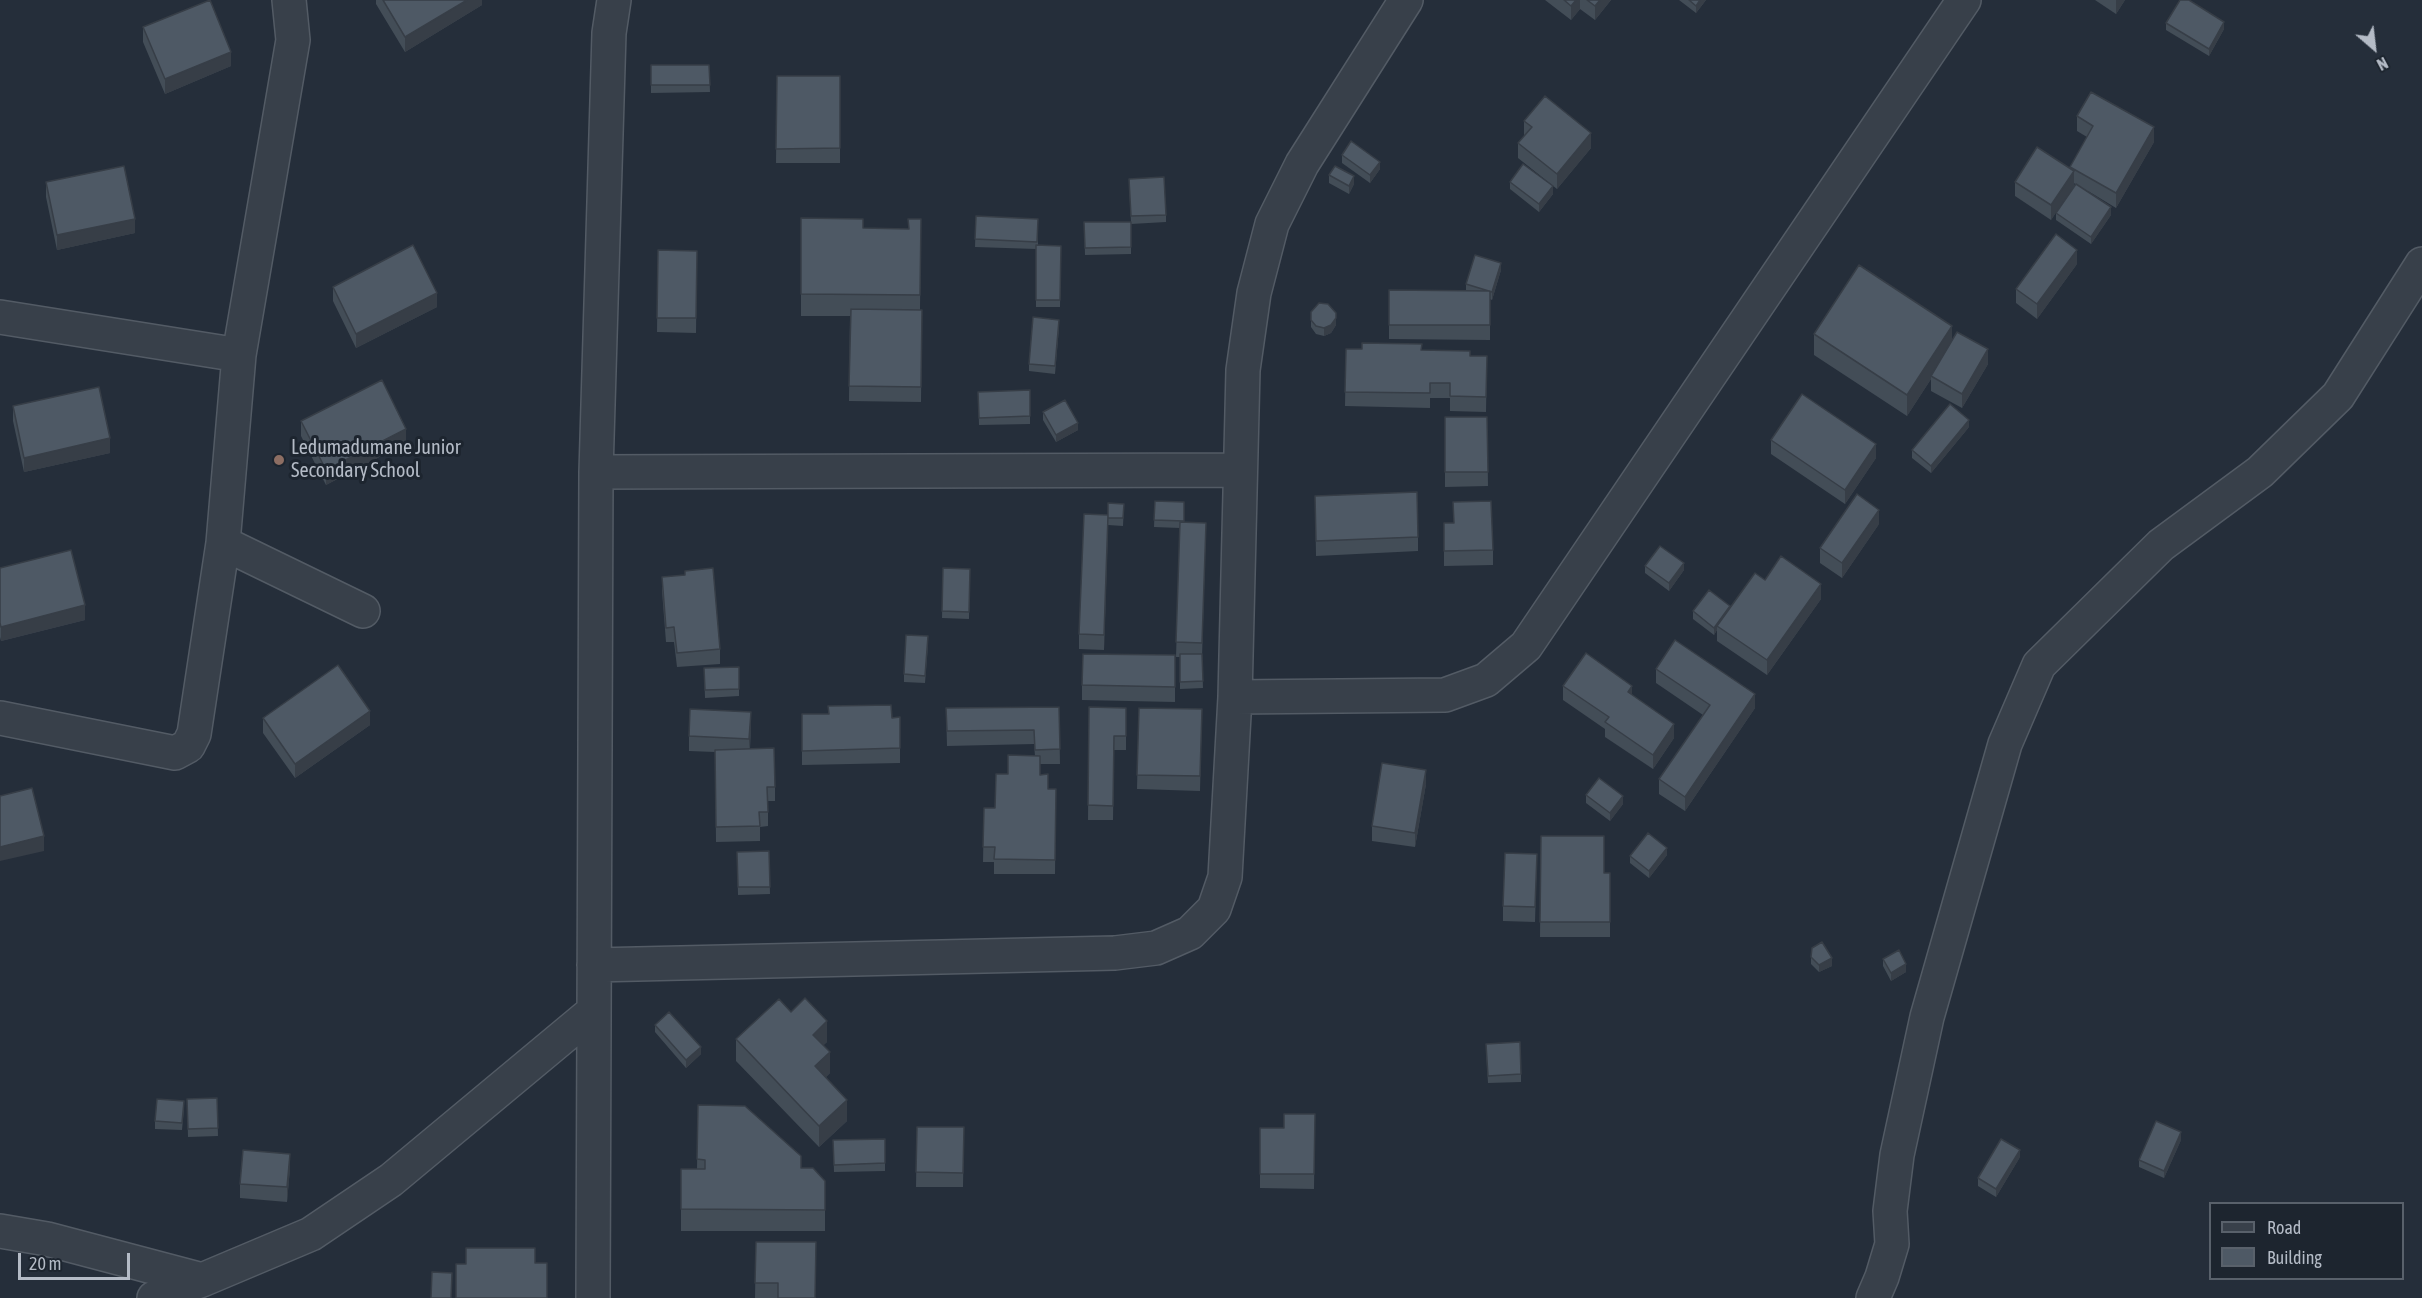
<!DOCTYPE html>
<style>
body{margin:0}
#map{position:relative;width:2422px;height:1298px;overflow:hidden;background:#252e3a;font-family:"Asap Condensed",sans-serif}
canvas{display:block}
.legend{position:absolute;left:2209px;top:1202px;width:195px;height:78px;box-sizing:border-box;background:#1d252f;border:2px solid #59616b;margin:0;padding:8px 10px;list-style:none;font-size:18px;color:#b4bbc6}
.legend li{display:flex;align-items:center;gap:12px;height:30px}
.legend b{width:30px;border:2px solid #59616b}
.north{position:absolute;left:2344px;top:18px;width:60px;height:60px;-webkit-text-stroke:4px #1d252f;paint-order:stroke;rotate:152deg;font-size:16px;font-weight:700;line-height:24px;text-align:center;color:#b4bbc6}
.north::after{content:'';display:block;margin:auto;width:21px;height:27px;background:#b4bbc6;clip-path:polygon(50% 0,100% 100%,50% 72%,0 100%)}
.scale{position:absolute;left:18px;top:1253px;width:112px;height:27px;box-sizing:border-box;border:3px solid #b4bbc6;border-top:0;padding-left:8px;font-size:18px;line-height:21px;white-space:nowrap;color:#b4bbc6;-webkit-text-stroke:4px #1d252f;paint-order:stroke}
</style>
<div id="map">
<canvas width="2422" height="1298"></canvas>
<ul class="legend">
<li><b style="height:8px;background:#38404a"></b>Road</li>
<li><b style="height:16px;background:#4e5965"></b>Building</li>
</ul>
<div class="north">N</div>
<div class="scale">20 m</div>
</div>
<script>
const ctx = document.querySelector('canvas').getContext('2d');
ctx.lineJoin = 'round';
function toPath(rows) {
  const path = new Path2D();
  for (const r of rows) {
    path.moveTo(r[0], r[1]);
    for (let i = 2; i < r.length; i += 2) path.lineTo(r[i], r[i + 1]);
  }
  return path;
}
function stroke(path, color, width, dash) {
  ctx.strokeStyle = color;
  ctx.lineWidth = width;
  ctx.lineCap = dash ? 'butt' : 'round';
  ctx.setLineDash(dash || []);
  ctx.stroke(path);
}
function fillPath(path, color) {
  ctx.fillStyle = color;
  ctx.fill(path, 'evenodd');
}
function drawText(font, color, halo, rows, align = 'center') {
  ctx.font = font + ' "Asap Condensed",sans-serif';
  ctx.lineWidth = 6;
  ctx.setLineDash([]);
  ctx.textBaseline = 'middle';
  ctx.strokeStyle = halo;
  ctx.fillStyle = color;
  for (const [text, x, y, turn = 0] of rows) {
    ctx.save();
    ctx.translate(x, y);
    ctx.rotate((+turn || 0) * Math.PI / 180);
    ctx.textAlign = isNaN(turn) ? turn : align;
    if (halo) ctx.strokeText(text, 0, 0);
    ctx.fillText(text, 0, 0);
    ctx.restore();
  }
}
const street = toPath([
 [0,317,239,355],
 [596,472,1240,470],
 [223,543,363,611],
 [1235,697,1445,695,1486,680,1526,646,1964,0],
 [0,718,175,753,188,746,194,734,223,543,239,355,293,40,289,0],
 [594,965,1115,953,1156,948,1190,933,1214,909,1225,877,1235,697,1243,370,1254,293,1272,224,1302,164,1406,0],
 [0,1231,47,1239,202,1280],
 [154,1298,202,1280,311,1234,391,1180,594,1011],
 [593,1298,596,472,609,33,614,0],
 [1873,1298,1882,1277,1892,1244,1890,1211,1897,1155,1927,1017,2005,744,2039,665,2161,545,2260,472,2338,396,2422,264]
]);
stroke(street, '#535b65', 36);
stroke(street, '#38404a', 33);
fillPath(toPath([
 [376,0,482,0,482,5,405,52,376,4],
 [1545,0,1611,0,1595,20,1580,9,1571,20],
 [1679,0,1706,0,1696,13],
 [2095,0,2125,0,2116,14],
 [2166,23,2224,29,2209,56,2166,30],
 [143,27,231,66,165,94,143,42],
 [651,65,709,65,710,92,651,93],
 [777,76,840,76,840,163,776,163],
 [2077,116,2154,142,2116,208,2088,191,2111,215,2091,244,2056,220,2056,213,2075,184,2074,183,2074,185,2051,220,2015,196,2015,182,2070,168,2070,167,2087,137,2077,131],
 [1524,121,1591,148,1557,189,1518,158,1518,143,1524,136],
 [1342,155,1380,169,1370,183,1342,163],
 [1329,175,1354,184,1349,194,1329,183],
 [46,182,135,233,57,250,46,197],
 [1510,182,1553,194,1539,212,1510,189],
 [1129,186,1166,215,1166,222,1131,224,1131,254,1085,255,1084,222,1131,222],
 [976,216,1038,219,1038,245,1061,246,1060,307,1036,307,1036,249,975,247],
 [801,218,863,228,908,229,921,219,920,310,922,310,921,402,849,401,850,316,801,316],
 [658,250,697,251,696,333,657,332],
 [2077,264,2037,319,2016,303,2016,289],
 [1501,270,1492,300,1490,299,1490,340,1389,339,1389,290,1466,291,1466,284],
 [333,287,437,307,356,348,333,301],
 [1311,312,1336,325,1331,333,1324,336,1316,334,1311,327],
 [1059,327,1055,374,1029,371,1029,364],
 [1814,334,1952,339,1988,364,1962,408,1931,391,1931,379,1907,416,1814,355],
 [1346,349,1422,350,1470,356,1487,356,1486,412,1450,411,1450,398,1430,398,1430,408,1345,406],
 [1030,390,1030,424,979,425,978,392],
 [13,406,110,453,24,472,13,421],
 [1043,412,1078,430,1056,442,1043,420],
 [1445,417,1487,417,1488,486,1445,487],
 [301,421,406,443,326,485,301,436],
 [1969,427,1931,473,1912,458,1912,450],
 [1771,440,1876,458,1845,504,1771,454],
 [1315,496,1418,537,1418,551,1316,556],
 [1155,501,1184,502,1184,522,1206,523,1202,658,1203,688,1180,689,1180,657,1176,657,1180,528,1154,527],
 [1124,504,1123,526,1108,525,1104,650,1079,649,1079,634,1107,515],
 [1444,523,1493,550,1493,565,1444,566],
 [1879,524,1842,578,1820,563,1820,548],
 [1645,566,1684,570,1669,591,1645,573],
 [0,568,85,620,1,641,0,637],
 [943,568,970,569,969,619,942,618],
 [662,577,720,649,720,664,677,667,674,642,666,642,662,591],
 [1765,580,1821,599,1767,675,1717,641,1717,630,1714,635,1693,619,1693,611,1730,608],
 [928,644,925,683,904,682,904,674],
 [1175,655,1175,702,1082,700,1082,685],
 [739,667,739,696,705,698,704,668],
 [1656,669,1755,708,1685,811,1659,794,1659,779,1703,715,1656,683],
 [1563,686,1632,695,1674,738,1653,769,1605,737,1605,729,1563,700],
 [828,706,892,718,900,717,900,763,802,765,802,714,828,714],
 [1059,707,1060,764,1040,764,1040,775,1048,789,1056,789,1055,874,994,874,994,862,983,862,984,808,995,808,1008,774,1035,756,1034,744,947,746,946,708],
 [1089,707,1126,708,1126,750,1114,750,1113,820,1088,820],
 [1139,708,1202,709,1200,791,1137,789],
 [263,718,370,725,295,778,263,733],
 [751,727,750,749,775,787,775,801,768,801,768,826,760,827,760,841,716,842,715,752,689,751,689,736],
 [1426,784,1415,847,1372,841,1372,826],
 [1586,795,1623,804,1610,821,1586,803],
 [1541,836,1604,873,1610,873,1610,937,1540,937],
 [769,851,770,894,738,895,737,852],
 [1537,854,1535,922,1503,921,1503,906],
 [1667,855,1649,878,1630,863,1630,856],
 [1811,957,1832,966,1819,972,1811,964],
 [1883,959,1906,972,1891,981,1883,966],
 [791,1012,827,1042,823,1045,830,1073,826,1077,847,1121,819,1147,736,1061,736,1039],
 [655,1025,701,1054,686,1068,655,1032],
 [1486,1051,1521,1074,1521,1082,1488,1083],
 [217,1098,218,1136,188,1137,187,1099],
 [698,1105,801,1168,825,1181,825,1231,681,1231,681,1169,697,1169],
 [184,1108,182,1130,155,1129,155,1121],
 [1315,1114,1314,1189,1260,1188,1260,1174,1284,1128],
 [917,1127,964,1127,963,1187,916,1187],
 [885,1139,885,1171,834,1172,833,1140],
 [2181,1140,2164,1178,2139,1167,2139,1160],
 [2020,1157,1996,1197,1978,1186,1978,1178],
 [290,1168,287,1202,240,1198,240,1184],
 [756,1242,816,1298,755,1298]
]), '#434d57');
fillPath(toPath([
 [467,0,482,0,482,5,405,52,405,37],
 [1576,0,1580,0,1580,9,1571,20,1571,6],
 [1600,0,1611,0,1595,20,1595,6],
 [1700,0,1706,0,1696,13,1696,6],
 [2116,0,2125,0,2116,14],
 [2224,22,2224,29,2209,56,2209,49],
 [231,52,231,66,165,94,165,79],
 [2154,127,2154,142,2116,208,2116,193],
 [1591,133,1591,148,1557,189,1557,174],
 [1380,162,1380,169,1370,183,1370,175],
 [2074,171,2074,185,2051,220,2051,205],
 [1354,176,1354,184,1349,194,1349,186],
 [1553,186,1553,194,1539,212,1539,204],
 [2111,207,2111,215,2091,244,2091,237],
 [135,219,135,233,57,250,57,235],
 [2077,250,2077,264,2037,319,2037,304],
 [1501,263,1501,270,1492,300,1492,292],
 [437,293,437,307,356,348,356,334],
 [1336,318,1336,325,1331,333,1324,336,1324,328],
 [1952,326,1952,347,1931,376,1931,379,1907,416,1907,395],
 [1988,349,1988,364,1962,408,1962,394],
 [1969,420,1969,427,1931,473,1931,466],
 [1078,423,1078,430,1056,442,1056,435],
 [406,429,406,443,326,485,326,470],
 [110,438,110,453,24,472,24,458],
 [1876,444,1876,458,1845,504,1845,490],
 [1879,510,1879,524,1842,578,1842,563],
 [1108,515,1108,530,1104,650,1104,635],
 [1684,563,1684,570,1669,591,1669,583],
 [1821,584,1821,599,1767,675,1767,660],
 [85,605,85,620,1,641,1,627],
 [1730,606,1730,613,1717,626,1717,630,1714,635,1714,628],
 [1632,686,1632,701,1628,692],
 [1755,694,1755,708,1685,811,1685,797],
 [370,711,370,725,295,778,295,764],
 [751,712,751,727,749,754,749,739],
 [1674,724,1674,738,1653,769,1653,755],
 [1426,770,1426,784,1415,847,1415,833],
 [1623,796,1623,804,1610,821,1610,813],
 [44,836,44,851,0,861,0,847],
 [1667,848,1667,855,1649,878,1649,871],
 [1832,958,1832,966,1819,972,1819,965],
 [1906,964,1906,972,1891,981,1891,973],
 [827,1021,827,1042,813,1056,813,1035],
 [701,1047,701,1054,686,1068,686,1060],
 [830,1052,830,1073,815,1087,815,1066],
 [847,1100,847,1121,819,1147,819,1126],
 [2181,1132,2181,1140,2164,1178,2164,1171],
 [2020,1150,2020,1157,1996,1197,1996,1189],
 [290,1154,290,1168,287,1202,287,1187]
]), '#373e47');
const building = toPath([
 [210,0,231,52,165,79,143,27,210,0],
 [383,0,467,0,405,37,383,0],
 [1564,0,1576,0,1571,6,1564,0],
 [1587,0,1600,0,1595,6,1587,0],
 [1689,0,1700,0,1696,6,1689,0],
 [2180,0,2189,0,2224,22,2209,49,2166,23,2180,0],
 [651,65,709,65,710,85,651,85,651,65],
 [777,76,840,76,840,148,776,149,777,76],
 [2091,92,2154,127,2116,193,2070,167,2093,126,2077,116,2091,92],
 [1545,96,1591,133,1557,174,1518,143,1532,127,1524,121,1545,96],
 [1351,141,1380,162,1370,175,1342,155,1351,141],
 [2037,147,2074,171,2051,205,2015,182,2037,147],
 [1523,164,1553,186,1539,204,1510,182,1523,164],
 [124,166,135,219,57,235,46,182,124,166],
 [1335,166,1354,176,1349,186,1329,175,1335,166],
 [1164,177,1166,215,1131,216,1129,179,1164,177],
 [2076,184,2111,207,2091,237,2056,213,2076,184],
 [976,216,1038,219,1037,242,975,239,976,216],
 [801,218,863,219,863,228,909,229,908,219,921,219,920,295,801,294,801,218],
 [1084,222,1131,222,1131,247,1085,248,1084,222],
 [2056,234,2077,250,2037,304,2016,289,2056,234],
 [413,245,437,293,356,334,333,287,413,245],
 [1036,245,1061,246,1060,300,1036,300,1036,245],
 [658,250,697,251,696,318,657,318,658,250],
 [1475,255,1501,263,1492,292,1466,284,1475,255],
 [1859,265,1952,326,1907,395,1814,334,1859,265],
 [1389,290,1490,291,1490,325,1389,325,1389,290],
 [1319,303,1328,304,1336,313,1336,318,1331,325,1324,328,1316,326,1311,320,1311,312,1319,303],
 [851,309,922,310,921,387,849,386,851,309],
 [1033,317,1059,320,1055,366,1029,364,1033,317],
 [1957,332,1988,349,1962,394,1931,376,1957,332],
 [1362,343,1422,344,1421,350,1470,351,1470,356,1487,356,1486,397,1450,396,1450,383,1430,383,1430,393,1345,392,1346,349,1362,349,1362,343],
 [382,380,406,429,326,470,301,421,382,380],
 [99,387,110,438,24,458,13,406,99,387],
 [1030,390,1030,416,979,418,978,392,1030,390],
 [1802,394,1876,444,1845,490,1771,440,1802,394],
 [1065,400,1078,423,1056,435,1043,412,1065,400],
 [1950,404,1969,420,1931,466,1912,450,1950,404],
 [1445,417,1487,417,1488,472,1445,472,1445,417],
 [1417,492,1418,537,1316,541,1315,496,1417,492],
 [1857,494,1879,510,1842,563,1820,548,1857,494],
 [1155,501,1184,502,1184,521,1154,520,1155,501],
 [1491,501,1493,550,1444,551,1444,523,1454,523,1453,502,1491,501],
 [1108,503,1124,504,1123,518,1108,518,1108,503],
 [1084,514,1108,515,1104,635,1079,634,1084,514],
 [1180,522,1206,523,1202,643,1176,642,1180,522],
 [1660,546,1684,563,1669,583,1645,566,1660,546],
 [71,550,85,605,1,627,0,623,0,568,71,550],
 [1781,556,1821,584,1767,660,1717,626,1755,573,1765,580,1781,556],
 [713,568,720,649,677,653,674,627,666,628,662,577,685,575,685,571,713,568],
 [943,568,970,569,969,612,942,611,943,568],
 [1709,590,1730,606,1714,628,1693,611,1709,590],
 [906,635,928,636,925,676,904,674,906,635],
 [1675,640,1755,694,1685,797,1659,779,1710,705,1656,669,1675,640],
 [1586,653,1632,686,1628,692,1674,724,1653,755,1605,722,1609,717,1563,686,1586,653],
 [1083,654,1175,655,1175,687,1082,685,1083,654],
 [1180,654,1202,654,1203,681,1180,682,1180,654],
 [338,665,370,711,295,764,263,718,338,665],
 [739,667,739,689,705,690,704,668,739,667],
 [891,705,892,718,900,717,900,748,802,751,802,714,829,714,828,706,891,705],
 [1059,707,1060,749,1035,750,1034,730,947,731,946,708,1059,707],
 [1089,707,1126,708,1126,736,1114,736,1113,806,1088,805,1089,707],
 [1139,708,1202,709,1200,776,1137,775,1139,708],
 [690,709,751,712,749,739,689,736,690,709],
 [774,748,775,787,767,787,768,812,759,812,760,826,716,827,715,750,774,748],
 [1008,755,1040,756,1040,775,1048,774,1048,789,1056,789,1055,860,994,859,995,847,983,847,984,808,995,808,996,774,1008,774,1008,755],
 [1382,763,1426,770,1415,833,1372,826,1382,763],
 [1599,778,1623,796,1610,813,1586,795,1599,778],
 [32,788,44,836,0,847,0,796,32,788],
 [1648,833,1667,848,1649,871,1630,856,1648,833],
 [1541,836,1604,836,1604,873,1610,873,1610,922,1540,922,1541,836],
 [769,851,770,887,738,887,737,852,769,851],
 [1505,853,1537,854,1535,907,1503,906,1505,853],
 [1822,942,1832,958,1819,965,1811,957,1812,948,1822,942],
 [1899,950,1906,964,1891,973,1883,959,1899,950],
 [805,998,827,1021,813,1035,830,1052,815,1066,847,1100,819,1126,736,1039,779,999,791,1012,805,998],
 [669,1012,701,1047,686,1060,655,1025,669,1012],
 [1520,1042,1521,1074,1488,1076,1486,1044,1520,1042],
 [217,1098,218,1128,188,1129,187,1099,217,1098],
 [157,1099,184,1101,182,1123,155,1121,157,1099],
 [698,1105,745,1106,801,1156,801,1168,813,1168,825,1181,825,1210,681,1209,681,1169,705,1169,705,1160,697,1159,698,1105],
 [1284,1114,1315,1114,1314,1174,1260,1174,1260,1128,1284,1128,1284,1114],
 [2156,1121,2181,1132,2164,1171,2139,1160,2156,1121],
 [917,1127,964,1127,963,1173,916,1172,917,1127],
 [885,1139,885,1163,834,1165,833,1140,885,1139],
 [2001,1139,2020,1150,1996,1189,1978,1178,2001,1139],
 [243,1150,290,1154,287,1187,240,1184,243,1150],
 [756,1242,816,1242,815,1298,778,1298,778,1283,755,1283,756,1242],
 [466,1248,535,1248,535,1263,547,1263,547,1298,456,1298,456,1264,466,1264,466,1248],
 [432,1272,452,1273,451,1298,431,1298,432,1272]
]);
fillPath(building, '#4e5965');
stroke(building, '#373e47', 1.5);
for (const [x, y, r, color] of [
 [279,460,6,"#8d6e63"]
]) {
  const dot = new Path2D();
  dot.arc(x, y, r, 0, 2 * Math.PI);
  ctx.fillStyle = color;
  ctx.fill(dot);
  stroke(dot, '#1d252f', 2);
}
drawText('20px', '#b4bbc6', '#1d252f', [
 ["Ledumadumane Junior",291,448],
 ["Secondary School",291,471]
], 'left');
</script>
